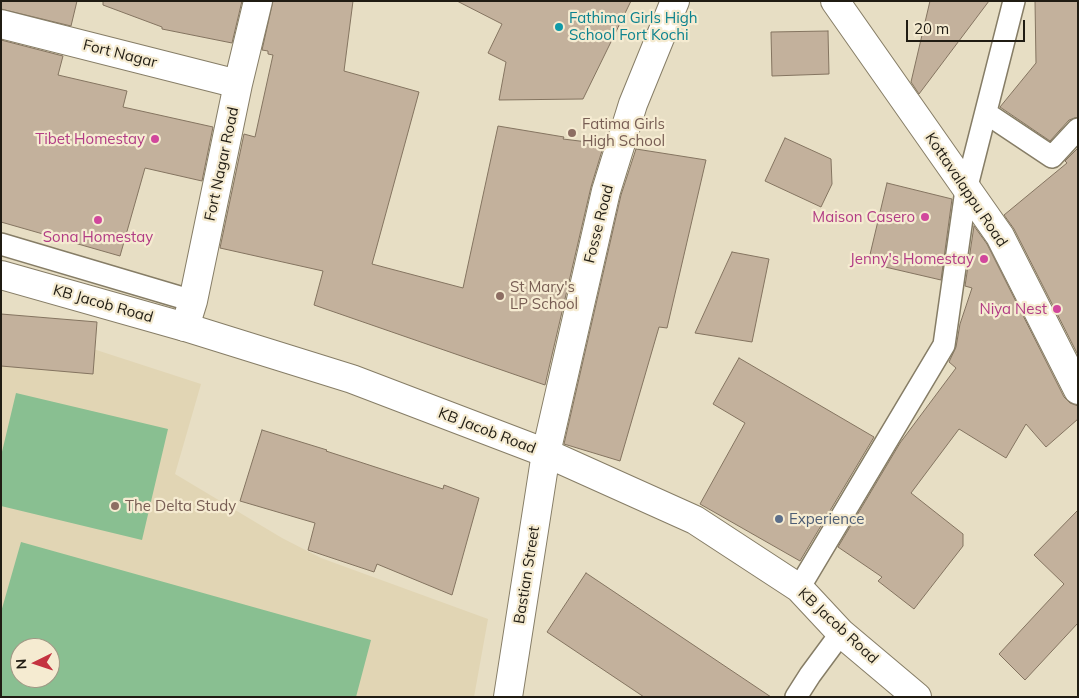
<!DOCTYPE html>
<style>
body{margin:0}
#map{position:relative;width:1079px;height:698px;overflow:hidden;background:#e7dec4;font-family:Mulish,sans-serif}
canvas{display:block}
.frame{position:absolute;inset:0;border:2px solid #201c13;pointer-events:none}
.north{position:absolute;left:10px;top:638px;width:50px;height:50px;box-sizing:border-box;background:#f5ebd1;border:1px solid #a09885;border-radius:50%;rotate:266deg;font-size:14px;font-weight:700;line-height:20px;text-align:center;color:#201c13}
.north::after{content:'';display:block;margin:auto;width:18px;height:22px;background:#c43340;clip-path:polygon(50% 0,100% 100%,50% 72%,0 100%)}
.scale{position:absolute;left:906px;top:20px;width:119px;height:22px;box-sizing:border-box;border:2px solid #201c13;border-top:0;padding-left:6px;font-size:15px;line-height:18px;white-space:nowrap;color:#201c13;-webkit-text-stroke:4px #f5ebd1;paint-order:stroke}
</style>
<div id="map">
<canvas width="1079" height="698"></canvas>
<div class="frame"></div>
<div class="north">N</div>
<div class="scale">20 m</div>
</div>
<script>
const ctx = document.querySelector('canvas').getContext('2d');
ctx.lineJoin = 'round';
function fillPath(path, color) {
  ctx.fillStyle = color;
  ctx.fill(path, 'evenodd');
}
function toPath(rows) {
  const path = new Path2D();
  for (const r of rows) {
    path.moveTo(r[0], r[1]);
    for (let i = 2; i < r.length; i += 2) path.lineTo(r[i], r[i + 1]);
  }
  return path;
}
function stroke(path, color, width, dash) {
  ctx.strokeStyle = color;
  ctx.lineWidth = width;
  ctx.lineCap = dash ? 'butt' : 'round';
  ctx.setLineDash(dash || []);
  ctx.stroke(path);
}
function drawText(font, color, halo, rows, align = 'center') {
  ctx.font = font + ' Mulish,sans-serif';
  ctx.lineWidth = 4.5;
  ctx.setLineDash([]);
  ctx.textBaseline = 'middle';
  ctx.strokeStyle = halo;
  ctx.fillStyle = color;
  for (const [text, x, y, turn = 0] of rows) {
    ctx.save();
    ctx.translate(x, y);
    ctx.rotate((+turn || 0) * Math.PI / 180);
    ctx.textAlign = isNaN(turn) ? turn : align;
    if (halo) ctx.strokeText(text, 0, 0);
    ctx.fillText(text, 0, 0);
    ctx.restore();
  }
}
fillPath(toPath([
 [1,319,201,384,175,474,282,538,321,558,488,619,474,697,1,697],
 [20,648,50,648,50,678,20,678]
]), '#e1d5b4');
fillPath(toPath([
 [16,393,168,429,142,540,1,506,1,456],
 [21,542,371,640,356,697,1,697,1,612],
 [20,648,50,648,50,678,20,678]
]), '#89bf91');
const building = toPath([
 [1,1,77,1,71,26,1,9,1,1],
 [103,1,242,1,232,43,162,29,162,27,103,5,103,1],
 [273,1,353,1,344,71,419,92,372,264,463,288,498,126,564,137,563,139,604,144,591,187,545,385,314,305,323,271,220,248,244,134,255,137,273,55,268,54,268,51,262,50,273,1],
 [457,1,631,1,583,99,499,100,506,62,488,53,502,24,457,1],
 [930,1,989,1,919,94,911,82,930,1],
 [1035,1,1078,1,1078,117,1069,120,1050,141,1000,107,1036,63,1035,1],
 [828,31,829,74,772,76,771,32,828,31],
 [1,40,63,56,58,75,127,91,123,107,213,127,202,181,145,168,120,256,1,222,1,40],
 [785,138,831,159,832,184,821,207,765,181,785,138],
 [1078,148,1078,355,1014,229,1004,215,1067,163,1065,161,1078,148],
 [636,149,706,160,667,328,659,327,620,461,564,444,621,195,636,149],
 [887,183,952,199,941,280,868,263,887,183],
 [974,226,987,244,1064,397,1070,403,1078,406,1078,419,1046,447,1026,424,1006,458,959,429,911,493,963,534,963,546,914,609,878,581,882,577,838,547,900,443,956,368,949,362,956,347,960,324,972,288,965,286,974,226],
 [732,252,769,259,752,342,695,333,732,252],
 [1,314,97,322,93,374,1,366,1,314],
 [739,358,874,437,800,561,700,504,745,423,713,404,739,358],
 [262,430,327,450,326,451,443,489,444,485,479,498,452,595,377,564,374,572,308,550,315,523,240,501,262,430],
 [1078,510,1078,623,1025,680,999,654,1064,584,1034,555,1078,510],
 [586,573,771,697,644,697,547,632,586,573]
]);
fillPath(building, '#c3b19c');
stroke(building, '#847460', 1);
const service = toPath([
 [986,113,1052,157,1078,129],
 [1,244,193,301],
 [799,588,944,345,966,190,1014,1],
 [796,697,810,675,841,633]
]);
const minor = toPath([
 [835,1,1000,236,1078,390],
 [1,24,238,84],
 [185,327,193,301,238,84,258,1],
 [508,697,546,453]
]);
const tertiary = toPath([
 [546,453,606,191,633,104,675,1]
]);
const secondary = toPath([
 [1,275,185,327,352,379,546,453,695,520,799,588,841,633,917,697]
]);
stroke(service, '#867d66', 24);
stroke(minor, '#867d66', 30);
stroke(tertiary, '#867d66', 30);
stroke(secondary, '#867d66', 30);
stroke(service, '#fff', 21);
stroke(minor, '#fff', 28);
stroke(tertiary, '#fff', 28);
stroke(secondary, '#fff', 28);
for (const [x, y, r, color] of [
 [559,27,5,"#0f9aa8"],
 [572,133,5,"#8d6e63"],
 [155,139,5,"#d1479c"],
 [925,217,5,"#d1479c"],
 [98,220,5,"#d1479c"],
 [984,259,5,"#d1479c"],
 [500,296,5,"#8d6e63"],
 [1057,309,5,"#d1479c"],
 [115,506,5,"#8d6e63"],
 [779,519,5,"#5c6f8a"]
]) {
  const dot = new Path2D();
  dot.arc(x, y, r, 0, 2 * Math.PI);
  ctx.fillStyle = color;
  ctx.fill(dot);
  stroke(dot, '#f5ebd1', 2);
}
drawText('15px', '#0d838f', '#f5ebd1', [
 ["Fathima Girls High",569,18],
 ["School Fort Kochi",569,35]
], 'left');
drawText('15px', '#201c13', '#f5ebd1', [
 ["Fort Nagar",120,54,14],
 ["Fort Nagar Road",222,164,-78],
 ["Kottavalappu Road",966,190,56],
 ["Fosse Road",599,224,-76],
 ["KB Jacob Road",103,304,16],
 ["KB Jacob Road",487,431,21],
 ["Bastian Street",527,575,-81],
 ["KB Jacob Road",838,626,43]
]);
drawText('15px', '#785e54', '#f5ebd1', [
 ["Fatima Girls",582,124],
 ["High School",582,141],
 ["St Mary's",510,287],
 ["LP School",510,304],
 ["The Delta Study",125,506]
], 'left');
drawText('15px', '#b23c85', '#f5ebd1', [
 ["Tibet Homestay",145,139],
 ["Maison Casero",915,217],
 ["Sona Homestay",98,237,"center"],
 ["Jenny's Homestay",974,259],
 ["Niya Nest",1047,309]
], 'right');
drawText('15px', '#4e5e75', '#f5ebd1', [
 ["Experience",789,519]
], 'left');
</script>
